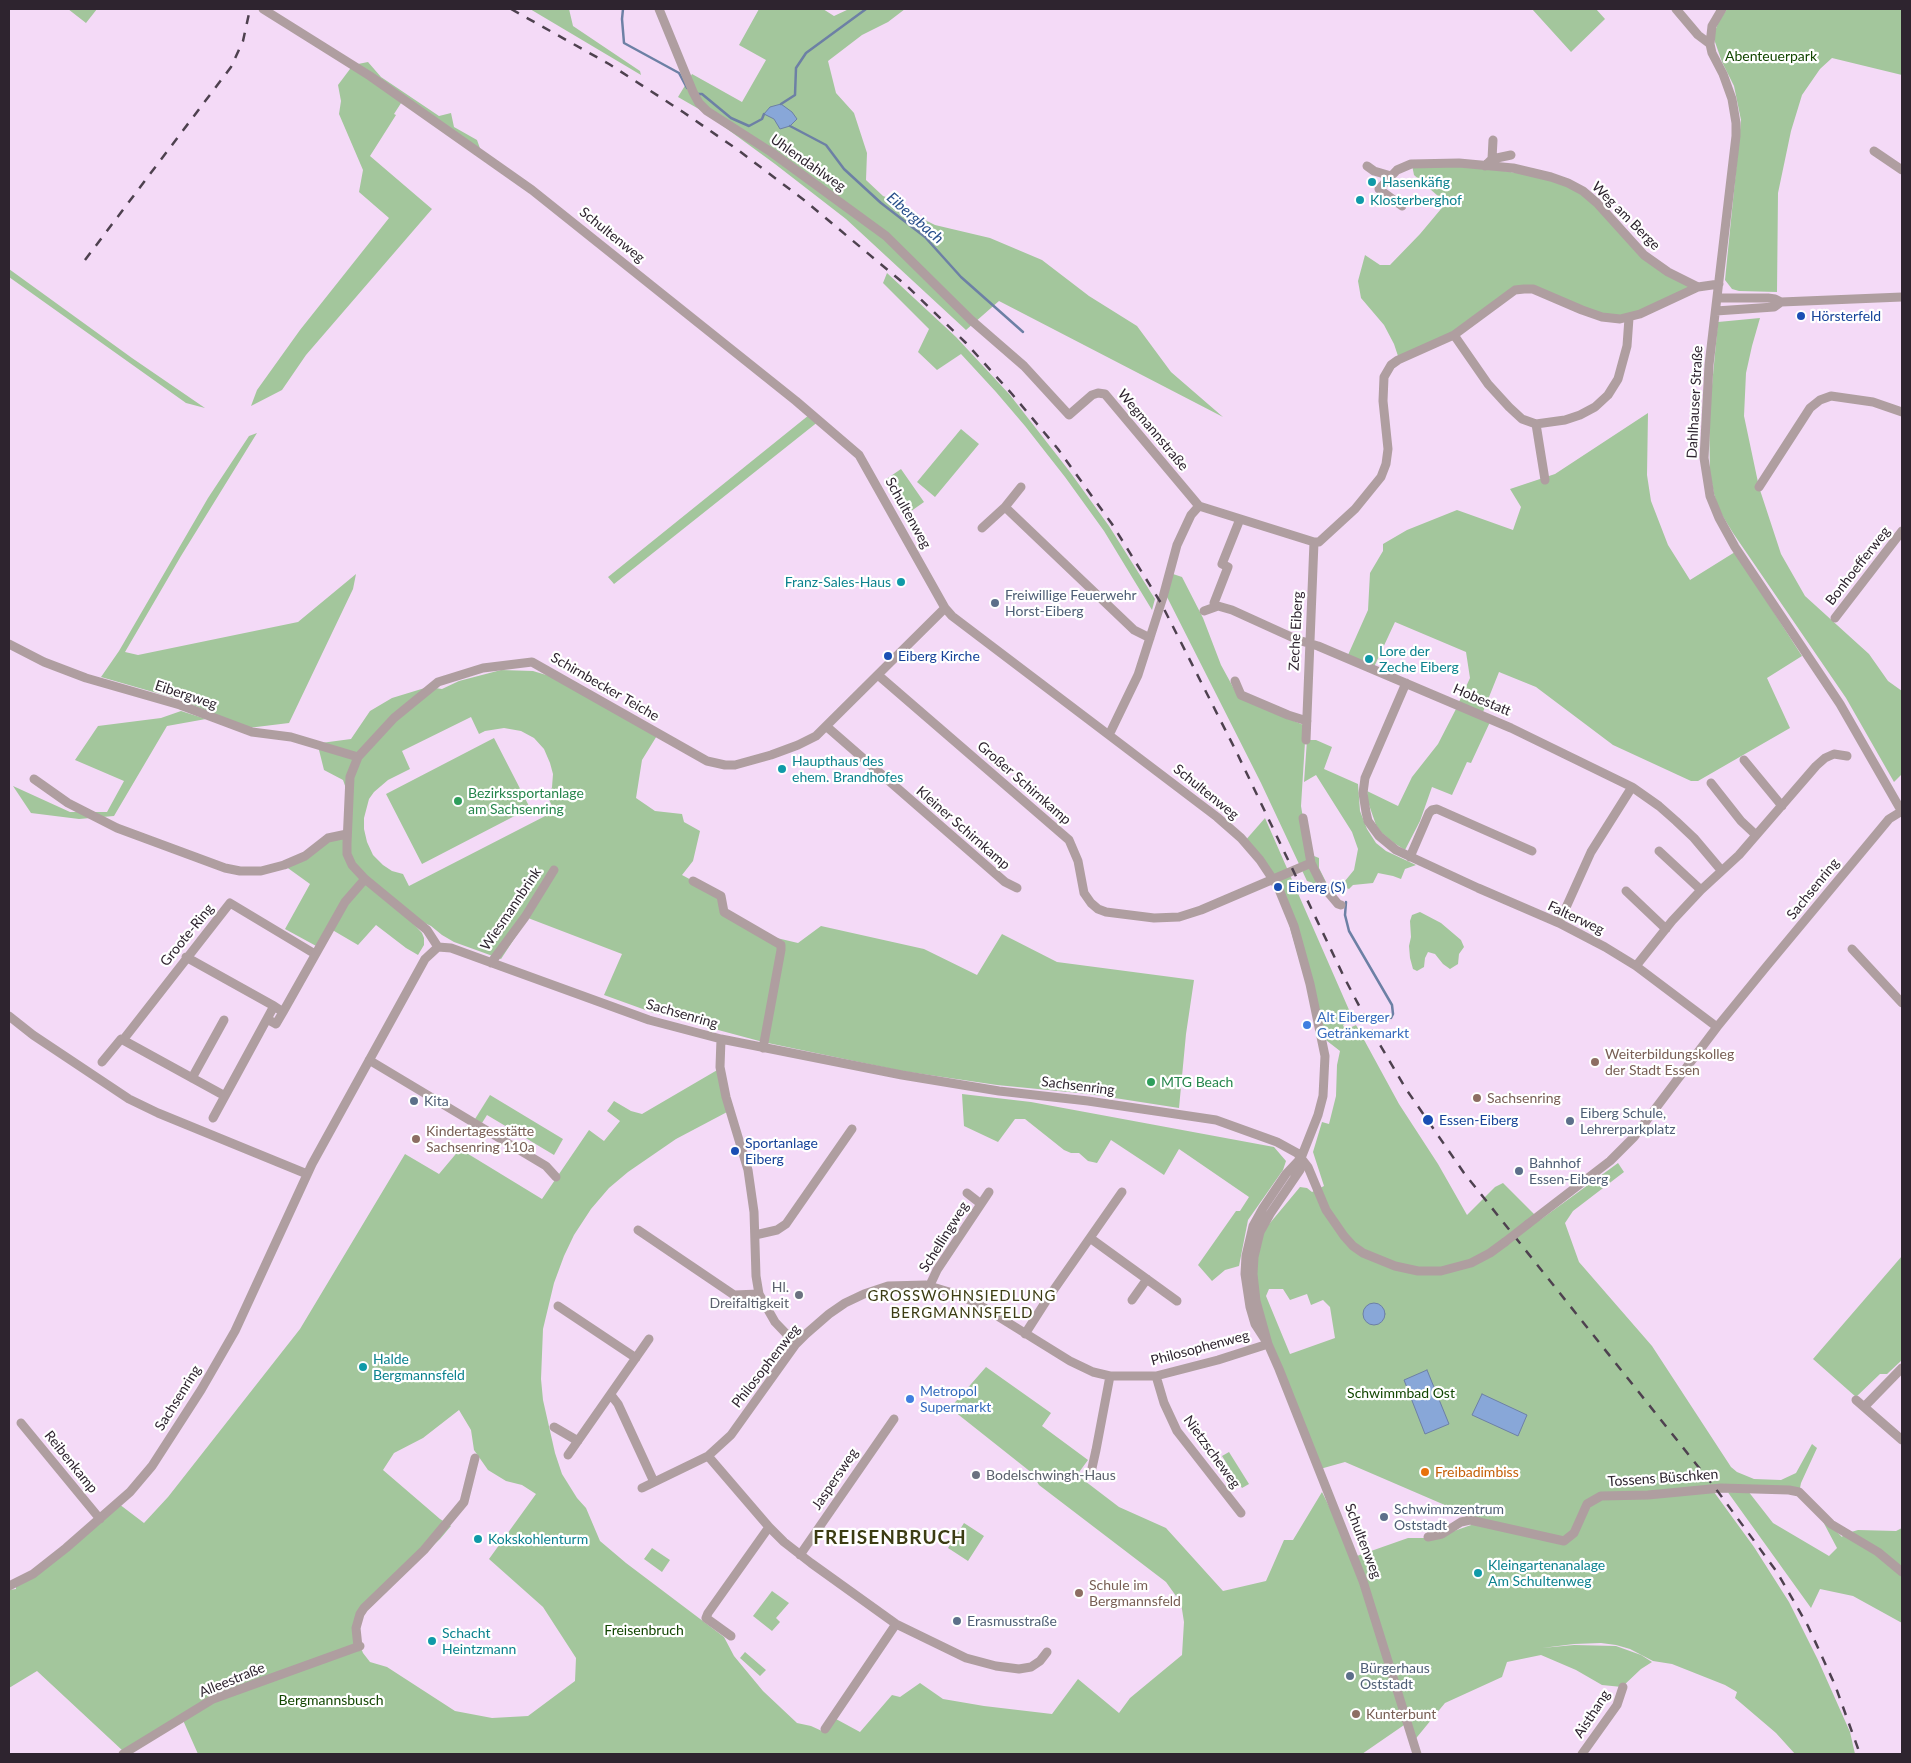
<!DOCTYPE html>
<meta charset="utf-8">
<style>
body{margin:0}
#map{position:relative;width:1911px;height:1763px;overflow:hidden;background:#f4daf7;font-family:Lato,sans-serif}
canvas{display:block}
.frame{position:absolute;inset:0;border:10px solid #2e242f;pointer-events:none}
</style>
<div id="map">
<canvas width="1911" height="1763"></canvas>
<div class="frame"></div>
</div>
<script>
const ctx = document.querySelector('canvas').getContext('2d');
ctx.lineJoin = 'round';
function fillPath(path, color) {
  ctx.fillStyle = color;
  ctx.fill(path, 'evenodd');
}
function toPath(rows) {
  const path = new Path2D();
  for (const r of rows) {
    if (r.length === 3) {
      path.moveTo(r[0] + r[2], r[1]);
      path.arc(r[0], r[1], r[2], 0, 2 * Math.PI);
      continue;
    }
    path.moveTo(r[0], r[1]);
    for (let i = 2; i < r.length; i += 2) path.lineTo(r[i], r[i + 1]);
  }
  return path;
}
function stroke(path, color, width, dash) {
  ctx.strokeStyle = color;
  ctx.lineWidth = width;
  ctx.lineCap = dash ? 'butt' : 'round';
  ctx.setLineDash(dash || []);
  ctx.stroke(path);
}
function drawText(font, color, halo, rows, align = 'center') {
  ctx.font = font + ' Lato,sans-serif';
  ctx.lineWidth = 4.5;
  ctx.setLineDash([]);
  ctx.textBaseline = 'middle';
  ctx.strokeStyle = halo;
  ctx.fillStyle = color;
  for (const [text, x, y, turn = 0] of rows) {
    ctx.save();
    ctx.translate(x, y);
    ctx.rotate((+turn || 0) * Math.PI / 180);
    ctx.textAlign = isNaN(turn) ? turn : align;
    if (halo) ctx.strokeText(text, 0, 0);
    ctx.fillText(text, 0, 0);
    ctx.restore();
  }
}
fillPath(toPath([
 [68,9,97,9,86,23],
 [530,9,569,9,573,26,640,71,641,75],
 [759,9,823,9,834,16,849,9,905,9,888,22,862,35,828,61,836,93,854,113,867,153,866,180,883,196,900,202,913,214,935,225,990,238,1042,260,1089,296,1137,326,1171,372,1223,417,999,301,966,330,846,219,775,164,704,112,678,97,692,74,742,102,766,60,739,45],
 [1532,9,1596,9,1605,19,1571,52],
 [1727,9,1902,9,1902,75,1832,58,1820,69,1802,95,1791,131,1778,193,1777,292,1739,291,1732,289,1725,280,1741,120,1734,86,1722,62,1715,42,1715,31,1719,21],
 [368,62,381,77,439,116,451,113,454,127,477,140,482,154,403,100,394,114,396,115,370,156,432,209,306,355,282,390,251,406,257,390,300,330,389,218,359,192,363,170,339,114,341,101,338,85,353,65],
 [1458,164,1550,178,1583,192,1631,244,1696,287,1629,316,1602,316,1524,288,1453,335,1399,359,1394,344,1384,325,1361,298,1358,281,1365,255,1380,265,1390,265,1420,234,1446,203,1414,175,1412,165],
 [9,269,132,358,205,408,186,403,9,277],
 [887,273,956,337,1010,395,1070,472,1109,526,1155,599,1152,610,1104,531,1065,477,1025,426,996,392,961,354,937,370,918,352,929,329,883,283],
 [1760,318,1752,346,1746,373,1744,416,1759,487,1781,554,1805,596,1869,654,1888,681,1902,691,1902,774,1894,782,1846,698,1733,533,1719,510,1714,494,1710,473,1709,417,1718,322],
 [1648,413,1647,475,1651,501,1668,545,1690,580,1735,552,1802,656,1767,678,1790,728,1698,781,1691,781,1613,745,1536,687,1499,672,1483,712,1459,702,1470,678,1466,652,1395,622,1374,667,1348,655,1368,610,1370,573,1383,551,1383,544,1407,530,1457,510,1513,530,1521,507,1510,489,1555,474],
 [809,415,819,421,614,584,608,577],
 [961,429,979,444,935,497,917,482],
 [257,433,181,556,125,652,138,655,298,622,356,574,353,589,289,723,248,728,181,700,101,677,119,651,208,498,249,436],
 [901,469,924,502,907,514,885,480],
 [1170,573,1182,577,1203,618,1221,665,1239,698,1306,726,1301,806,1309,854,1319,858,1319,868,1328,886,1323,891,1318,890,1313,883,1307,881,1261,783,1165,593],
 [501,670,533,671,566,681,658,734,642,760,636,798,655,811,682,814,684,822,700,831,693,861,682,875,721,896,724,912,764,935,798,943,821,926,924,949,977,975,1002,934,1057,962,1194,980,1186,1034,1179,1108,1089,1094,997,1085,902,1071,763,1042,651,1012,604,995,622,954,528,918,501,959,454,942,442,935,431,926,412,917,395,904,422,933,424,938,424,945,418,955,406,948,376,925,358,945,329,928,318,947,285,929,310,884,285,866,324,842,347,834,349,797,343,780,324,770,319,750,321,743,351,739,370,711,392,698,428,687,442,689,459,681],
 [471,717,479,734,485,731,504,728,521,731,534,738,544,749,550,763,553,774,552,787,549,800,555,811,409,886,403,874,392,871,383,865,373,855,367,842,364,829,364,818,369,799,374,792,388,780,410,769,402,751],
 [1456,709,1490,722,1471,763,1467,762,1452,795,1432,787,1420,821,1405,850,1394,843,1382,833,1376,825,1368,802,1367,791,1398,806,1412,777,1438,744],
 [181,711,206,719,167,726,114,816,79,819,31,813,13,786,70,812,107,812,124,781,75,760,98,726,161,718],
 [494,738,530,808,422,864,386,794],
 [1307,740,1316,740,1332,747,1324,769,1358,784,1360,811,1367,829,1376,843,1386,851,1416,865,1405,869,1401,879,1393,876,1378,873,1373,883,1353,885,1349,889,1344,887,1345,881,1354,870,1358,849,1352,832,1316,775,1304,782],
 [1265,818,1353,1019,1343,1025,1345,1030,1356,1025,1399,1104,1438,1164,1467,1215,1495,1187,1503,1183,1540,1220,1618,1163,1624,1172,1573,1211,1565,1223,1579,1262,1652,1346,1731,1467,1737,1472,1754,1479,1781,1480,1796,1473,1812,1444,1817,1448,1801,1483,1799,1493,1714,1492,1754,1547,1789,1602,1818,1660,1850,1732,1855,1754,1795,1754,1776,1733,1735,1698,1737,1692,1725,1685,1672,1664,1653,1661,1630,1649,1616,1645,1601,1643,1574,1644,1542,1648,1574,1645,1616,1646,1641,1655,1652,1662,1641,1669,1622,1687,1602,1685,1576,1670,1541,1655,1507,1662,1502,1677,1445,1703,1413,1742,1407,1723,1362,1754,198,1754,182,1718,123,1751,37,1671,9,1688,9,1590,16,1589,16,1584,119,1504,144,1523,168,1497,300,1329,405,1154,439,1174,460,1149,542,1199,589,1130,604,1141,620,1121,607,1111,614,1101,631,1111,642,1114,719,1069,729,1111,676,1139,628,1172,609,1188,591,1209,574,1235,564,1256,554,1283,543,1329,541,1379,543,1400,555,1453,562,1474,577,1498,586,1508,600,1541,626,1563,724,1637,734,1656,763,1691,797,1723,811,1726,822,1731,836,1719,860,1732,892,1695,900,1697,920,1683,943,1699,984,1706,1052,1714,1078,1679,1119,1713,1130,1698,1182,1655,1184,1622,1181,1603,1166,1582,1039,1485,1032,1473,950,1408,986,1367,1051,1413,1042,1426,1088,1460,1077,1475,1119,1507,1166,1528,1223,1591,1266,1581,1284,1540,1293,1540,1322,1492,1354,1557,1408,1538,1434,1538,1474,1524,1468,1515,1345,1462,1320,1469,1268,1343,1253,1274,1260,1235,1300,1187,1307,1188,1312,1192,1324,1186,1313,1152,1322,1122,1329,1124,1336,1096,1337,1065,1340,1051,1322,1037,1278,887,1244,842],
 [1269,1289,1283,1289,1290,1300,1307,1294,1311,1305,1323,1300,1330,1307,1335,1338,1290,1354,1266,1296],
 [459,1410,471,1430,474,1450,488,1470,506,1481,522,1485,536,1494,489,1559,543,1607,576,1658,575,1681,528,1716,492,1718,455,1711,387,1667,370,1662,363,1653,361,1648,359,1637,362,1616,379,1595,397,1580,440,1539,451,1526,440,1519,383,1470,394,1453,423,1438],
 [1420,912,1441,923,1461,940,1464,947,1459,954,1458,964,1450,969,1443,964,1435,954,1428,952,1425,958,1424,967,1417,971,1413,969,1410,958,1409,946,1411,937,1410,921,1412,915],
 [962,1094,1031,1102,1274,1147,1286,1161,1283,1170,1248,1220,1239,1266,1225,1270,1212,1281,1198,1265,1236,1211,1240,1211,1249,1197,1179,1149,1164,1175,1111,1140,1097,1163,1088,1161,1079,1153,1071,1153,1064,1150,1025,1119,1015,1119,998,1142,964,1126],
 [490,1095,563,1139,554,1155,487,1115,482,1123,475,1119],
 [1902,1256,1902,1360,1887,1374,1880,1374,1856,1397,1813,1359],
 [1229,1452,1249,1484,1242,1488,1222,1456],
 [1727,1491,1748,1491,1773,1523,1829,1556,1837,1548,1819,1514,1842,1537,1844,1534,1858,1530,1896,1531,1902,1528,1902,1623,1853,1596,1820,1589,1811,1608],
 [964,1523,984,1536,968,1561,948,1548],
 [652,1548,670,1560,662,1572,644,1559],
 [772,1591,789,1603,776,1618,780,1622,772,1631,753,1616],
 [745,1652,766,1670,760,1676,740,1658]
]), '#a3c69c');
const water = toPath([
 [781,104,792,112,797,119,790,126,780,129,774,119,764,114,770,107,781,104],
 [1374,1314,11],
 [1427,1370,1449,1424,1425,1434,1404,1380,1427,1370],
 [1482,1394,1527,1415,1518,1436,1472,1415,1482,1394]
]);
fillPath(water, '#88a7d8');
stroke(water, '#6d80a5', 1);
stroke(toPath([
 [623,9,622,19,624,43,679,73,687,88],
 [698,94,702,94,731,118,749,126,762,119,764,114],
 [781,104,795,95,796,68,806,53,866,9],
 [790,126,826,145,844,169,881,203,925,237,961,277,1023,332],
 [1346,902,1345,915,1349,931,1392,1005,1393,1014,1391,1018]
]), '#6d80a5', 2.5);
stroke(toPath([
 [263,9,370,76,532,190,796,401,859,455,945,608,952,616,1217,817,1241,838,1260,860,1278,887,1294,926,1310,984,1325,1056,1323,1096,1318,1115,1301,1158,1300,1170,1270,1214,1260,1232,1254,1257,1253,1274,1256,1301,1268,1344],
 [659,9,693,92,699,103,707,111,771,152,886,236,971,320,1024,366,1069,415,1092,395,1098,393,1105,394,1199,506],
 [1676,9,1698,35,1710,44],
 [1722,9,1712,26,1710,44,1712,53,1723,74,1732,99,1736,123,1736,136,1709,365,1704,458,1710,496,1719,518,1735,547,1840,704,1902,812],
 [1874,151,1902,170],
 [1492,159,1493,140],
 [1367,166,1374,171,1391,176],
 [1485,166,1492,159,1511,155],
 [1402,206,1379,189,1397,170,1411,164,1459,163,1513,168,1551,177,1568,183,1583,191,1597,203,1644,255,1668,272,1698,287],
 [1717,298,1768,298,1775,299,1781,302],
 [1716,311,1774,307,1781,302,1902,297],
 [1454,335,1488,384,1509,407,1522,419,1536,424,1565,420,1580,415,1595,407,1608,395,1618,379,1627,346,1629,318],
 [1536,424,1545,480],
 [1759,487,1810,408,1820,400,1831,396,1873,402,1902,412],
 [1199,506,1314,542,1319,542,1355,509,1381,477,1386,464,1388,449,1383,401,1384,377,1391,365,1398,360,1454,335,1515,290,1524,289,1533,289,1582,310,1602,317,1620,319,1640,314,1698,287,1719,284],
 [1005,507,1134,630,1150,638],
 [982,528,1005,507,1021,487],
 [1215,607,1214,603,1228,567,1222,564,1240,519],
 [1204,611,1218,606,1232,610,1298,640,1318,646,1511,728,1632,787,1659,806,1676,821,1694,838,1721,870],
 [1835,618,1902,531],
 [9,644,44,662,86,678,180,705,252,732,291,737,358,757],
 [878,675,1069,840,1078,861,1084,893,1091,903,1098,909,1106,912,1154,918,1179,917,1201,910,1311,863],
 [1235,681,1241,695,1288,715,1307,721],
 [1406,683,1365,778,1363,793,1366,812,1368,821,1379,836,1396,850,1478,888,1559,923,1605,947,1636,966,1717,1027],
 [826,726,1005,882,1017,888],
 [1109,735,1138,675,1163,597,1177,545,1191,515,1199,506],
 [1306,740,1314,542],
 [1744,760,1782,806],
 [34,779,68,803,117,828,225,868,240,871,261,871,284,865,305,856,328,838,347,834],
 [1711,783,1741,821,1756,835],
 [1303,818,1311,863,1322,885,1338,904,1341,905],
 [1659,851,1701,890],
 [1410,857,1429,813,1432,810,1437,809,1532,851],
 [693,881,721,896,724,912,781,945,781,950,763,1048],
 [1626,891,1666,929],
 [1559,923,1591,852,1632,787],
 [438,947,427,930,365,879,352,865,347,854,347,843,350,777,358,757,394,718,438,682,483,668,532,662,707,761,725,765,735,765,771,755,798,745,816,736,945,608],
 [1852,949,1902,1003],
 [186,957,274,1006],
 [491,963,525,917,554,870],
 [1636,966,1672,921,1701,890,1739,855,1816,766,1825,758,1834,754,1847,756],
 [9,1016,33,1035,129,1099,158,1113,307,1174],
 [267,1019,276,1024,283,1012],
 [721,1039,720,1067,726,1097,748,1170,754,1212,756,1276,759,1294,775,1322,796,1344],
 [123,1040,225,1096],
 [369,1060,546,1166,556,1177],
 [102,1062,121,1039,123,1040,230,903,315,954],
 [192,1078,224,1020],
 [213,1118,274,1006,283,1012,345,902,365,879],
 [1301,1158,1286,1174,1263,1208,1253,1226,1246,1256,1245,1274,1250,1307,1255,1324,1268,1344,1279,1369,1363,1581,1417,1754],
 [967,1193,981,1204],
 [1528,1224,1610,1161,1634,1137,1717,1027,1766,967,1889,819,1902,811],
 [638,1230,734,1295,759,1294],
 [755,1235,777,1230,786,1224,852,1129],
 [1090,1238,1177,1301],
 [930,1285,937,1270,989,1192],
 [1132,1300,1147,1279],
 [558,1306,636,1358],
 [1025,1334,1048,1298,1122,1192],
 [1156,1376,1164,1403,1177,1431,1241,1513],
 [611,1395,618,1404,654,1482],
 [1856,1400,1902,1440],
 [1864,1407,1902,1368],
 [21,1423,100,1519],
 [554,1427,578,1441],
 [568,1455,649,1339],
 [708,1456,769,1527,784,1542,811,1563,896,1624,966,1658,996,1666,1019,1669,1031,1667,1040,1661,1047,1652],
 [1092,1468,1096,1450,1110,1376],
 [642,1488,708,1456,731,1435,796,1344,806,1334,829,1314,845,1303,864,1294,888,1286,926,1285,959,1295,978,1304,1070,1361,1093,1372,1110,1376,1156,1376,1218,1360,1268,1344],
 [1428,1537,1442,1534,1461,1522,1470,1520,1564,1541,1574,1533,1587,1504,1601,1496,1648,1495,1721,1488,1789,1490,1799,1492,1831,1524,1878,1552,1902,1572],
 [800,1555,894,1419],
 [9,1586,33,1574,66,1548,130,1492,152,1466,201,1390,235,1331,312,1164,425,959,438,947,451,948,649,1020,721,1039,902,1075,999,1091,1088,1101,1216,1120,1277,1142,1297,1153,1308,1167,1326,1210,1344,1236,1353,1246,1363,1253,1395,1266,1418,1271,1441,1271,1471,1263,1490,1253,1505,1242],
 [731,1636,706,1618,708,1613,769,1527],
 [358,1647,356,1628,360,1614,364,1608,424,1550,464,1502,475,1458],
 [825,1729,896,1624],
 [123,1754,213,1699,360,1646],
 [1582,1754,1617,1705,1623,1687]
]), '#af9ea0', 9);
stroke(toPath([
 [511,9,609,64,683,112,738,150,804,200,907,286,966,343,1012,394,1058,449,1112,524,1161,603,1237,753,1345,979,1376,1038,1406,1089,1464,1173,1716,1489,1777,1572,1808,1626,1835,1685,1860,1754],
 [85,260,231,67,243,41,250,9]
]), '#4e414f', 2.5, [9, 9]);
stroke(toPath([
 [1505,1242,1528,1224]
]), '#af9ea0', 9);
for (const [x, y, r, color] of [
 [1372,182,5,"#0f9aa8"],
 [1360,200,5,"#0f9aa8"],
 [1801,316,5,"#1a4fb4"],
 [901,582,5,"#0f9aa8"],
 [995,603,5,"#5c6f8a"],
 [888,656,5,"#1a4fb4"],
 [1369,659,5,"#0f9aa8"],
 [782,769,5,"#0f9aa8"],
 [458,801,5,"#2e9e5b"],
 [1278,887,5,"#1a4fb4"],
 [1307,1025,5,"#3f7fe0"],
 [1595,1062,5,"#8d6e63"],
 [1151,1082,5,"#2e9e5b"],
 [1477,1098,5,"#8d6e63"],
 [414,1101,5,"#5c6f8a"],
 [1428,1120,6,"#1a4fb4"],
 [1570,1121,5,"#5c6f8a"],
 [416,1139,5,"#8d6e63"],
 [735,1151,5,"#1a4fb4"],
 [1519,1171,5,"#5c6f8a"],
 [799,1295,5,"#6b7280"],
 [363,1367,5,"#0f9aa8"],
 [910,1399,5,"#3f7fe0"],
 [1425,1472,5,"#e8710a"],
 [976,1475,5,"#6b7280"],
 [1384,1517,5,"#5c6f8a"],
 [478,1539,5,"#0f9aa8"],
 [1478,1573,5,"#0f9aa8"],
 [1079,1593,5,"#8d6e63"],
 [957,1621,5,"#5c6f8a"],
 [432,1641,5,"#0f9aa8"],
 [1350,1676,5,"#5c6f8a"],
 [1356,1714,5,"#8d6e63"]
]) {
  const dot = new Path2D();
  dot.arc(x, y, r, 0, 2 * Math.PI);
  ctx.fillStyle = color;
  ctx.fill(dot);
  stroke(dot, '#fff', 2);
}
drawText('14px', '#124601', '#fff', [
 ["Abenteuerpark",1771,56],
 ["Schwimmbad Ost",1401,1393],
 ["Freisenbruch",644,1630],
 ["Bergmannsbusch",331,1700]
]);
drawText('14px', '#2e242f', '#fff', [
 ["Uhlendahlweg",808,163,35],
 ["Weg am Berge",1626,216,45],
 ["Schultenweg",612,235,39],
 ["Dahlhauser Straße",1695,402,-87],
 ["Wegmannstraße",1153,430,50],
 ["Schultenweg",908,513,61],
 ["Bonhoefferweg",1858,566,-52],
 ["Zeche Eiberg",1296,631,-87],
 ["Schirnbecker Teiche",605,687,30],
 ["Eibergweg",186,695,18],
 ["Hobestatt",1482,700,23],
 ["Großer Schirnkamp",1024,783,41],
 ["Schultenweg",1206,792,39],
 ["Kleiner Schirnkamp",963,828,41],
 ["Sachsenring",1813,889,-51],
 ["Wiesmannbrink",511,909,-56],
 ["Falterweg",1576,918,25],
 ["Groote-Ring",187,935,-51],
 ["Sachsenring",682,1014,16],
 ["Sachsenring",1078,1086,7],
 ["Schellingweg",944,1237,-58],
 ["Philosophenweg",1200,1348,-15],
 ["Philosophenweg",766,1366,-52],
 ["Sachsenring",178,1398,-58],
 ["Nietzscheweg",1212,1452,54],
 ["Reibenkamp",71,1462,51],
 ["Tossens Büschken",1663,1478,-4],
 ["Jaspersweg",835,1479,-56],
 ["Schultenweg",1363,1541,69],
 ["Alleestraße",232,1680,-22],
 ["Aisthang",1592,1714,-57]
]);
drawText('14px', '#0d838f', '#fff', [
 ["Hasenkäfig",1382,182],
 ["Klosterberghof",1370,200],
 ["Franz-Sales-Haus",891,582,"right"],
 ["Lore der",1379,651],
 ["Zeche Eiberg",1379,667],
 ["Haupthaus des",792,761],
 ["ehem. Brandhofes",792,777],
 ["Halde",373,1359],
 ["Bergmannsfeld",373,1375],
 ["Kokskohlenturm",488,1539],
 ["Kleingartenanalage",1488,1565],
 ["Am Schultenweg",1488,1581],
 ["Schacht",442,1633],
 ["Heintzmann",442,1649]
], 'left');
drawText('14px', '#164399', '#fff', [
 ["Hörsterfeld",1811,316],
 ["Eiberg Kirche",898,656],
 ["Eiberg (S)",1288,887],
 ["Essen-Eiberg",1439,1120],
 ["Sportanlage",745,1143],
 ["Eiberg",745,1159]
], 'left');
drawText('14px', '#4e5e75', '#fff', [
 ["Freiwillige Feuerwehr",1005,595],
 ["Horst-Eiberg",1005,611],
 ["Kita",424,1101],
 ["Eiberg Schule,",1580,1113],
 ["Lehrerparkplatz",1580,1129],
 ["Bahnhof",1529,1163],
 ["Essen-Eiberg",1529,1179],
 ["Schwimmzentrum",1394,1509],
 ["Oststadt",1394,1525],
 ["Erasmusstraße",967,1621],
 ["Bürgerhaus",1360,1668],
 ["Oststadt",1360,1684]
], 'left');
drawText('14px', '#27864d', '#fff', [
 ["Bezirkssportanlage",468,793],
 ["am Sachsenring",468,809],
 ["MTG Beach",1161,1082]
], 'left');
drawText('14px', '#366cbe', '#fff', [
 ["Alt Eiberger",1317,1017],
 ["Getränkemarkt",1317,1033],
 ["Metropol",920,1391],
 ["Supermarkt",920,1407]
], 'left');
drawText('14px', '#785e54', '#fff', [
 ["Weiterbildungskolleg",1605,1054],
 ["der Stadt Essen",1605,1070],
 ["Sachsenring",1487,1098],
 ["Kindertagesstätte",426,1131],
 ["Sachsenring 110a",426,1147],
 ["Schule im",1089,1585],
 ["Bergmannsfeld",1089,1601],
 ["Kunterbunt",1366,1714]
], 'left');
drawText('14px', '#5b616d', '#fff', [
 ["Hl.",789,1287],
 ["Dreifaltigkeit",789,1303],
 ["Bodelschwingh-Haus",986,1475,"left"]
], 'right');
drawText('14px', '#c56008', '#fff', [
 ["Freibadimbiss",1435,1472]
], 'left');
drawText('italic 15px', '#29508c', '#fff', [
 ["Eibergbach",915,218,41]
]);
ctx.letterSpacing = '1px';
drawText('15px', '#3c3c13', '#fff', [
 ["GROSSWOHNSIEDLUNG",962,1296],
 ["BERGMANNSFELD",962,1313]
]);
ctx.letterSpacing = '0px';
ctx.letterSpacing = '1px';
drawText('bold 19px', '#3c3c13', '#fff', [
 ["FREISENBRUCH",890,1538]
]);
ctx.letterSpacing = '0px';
</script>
